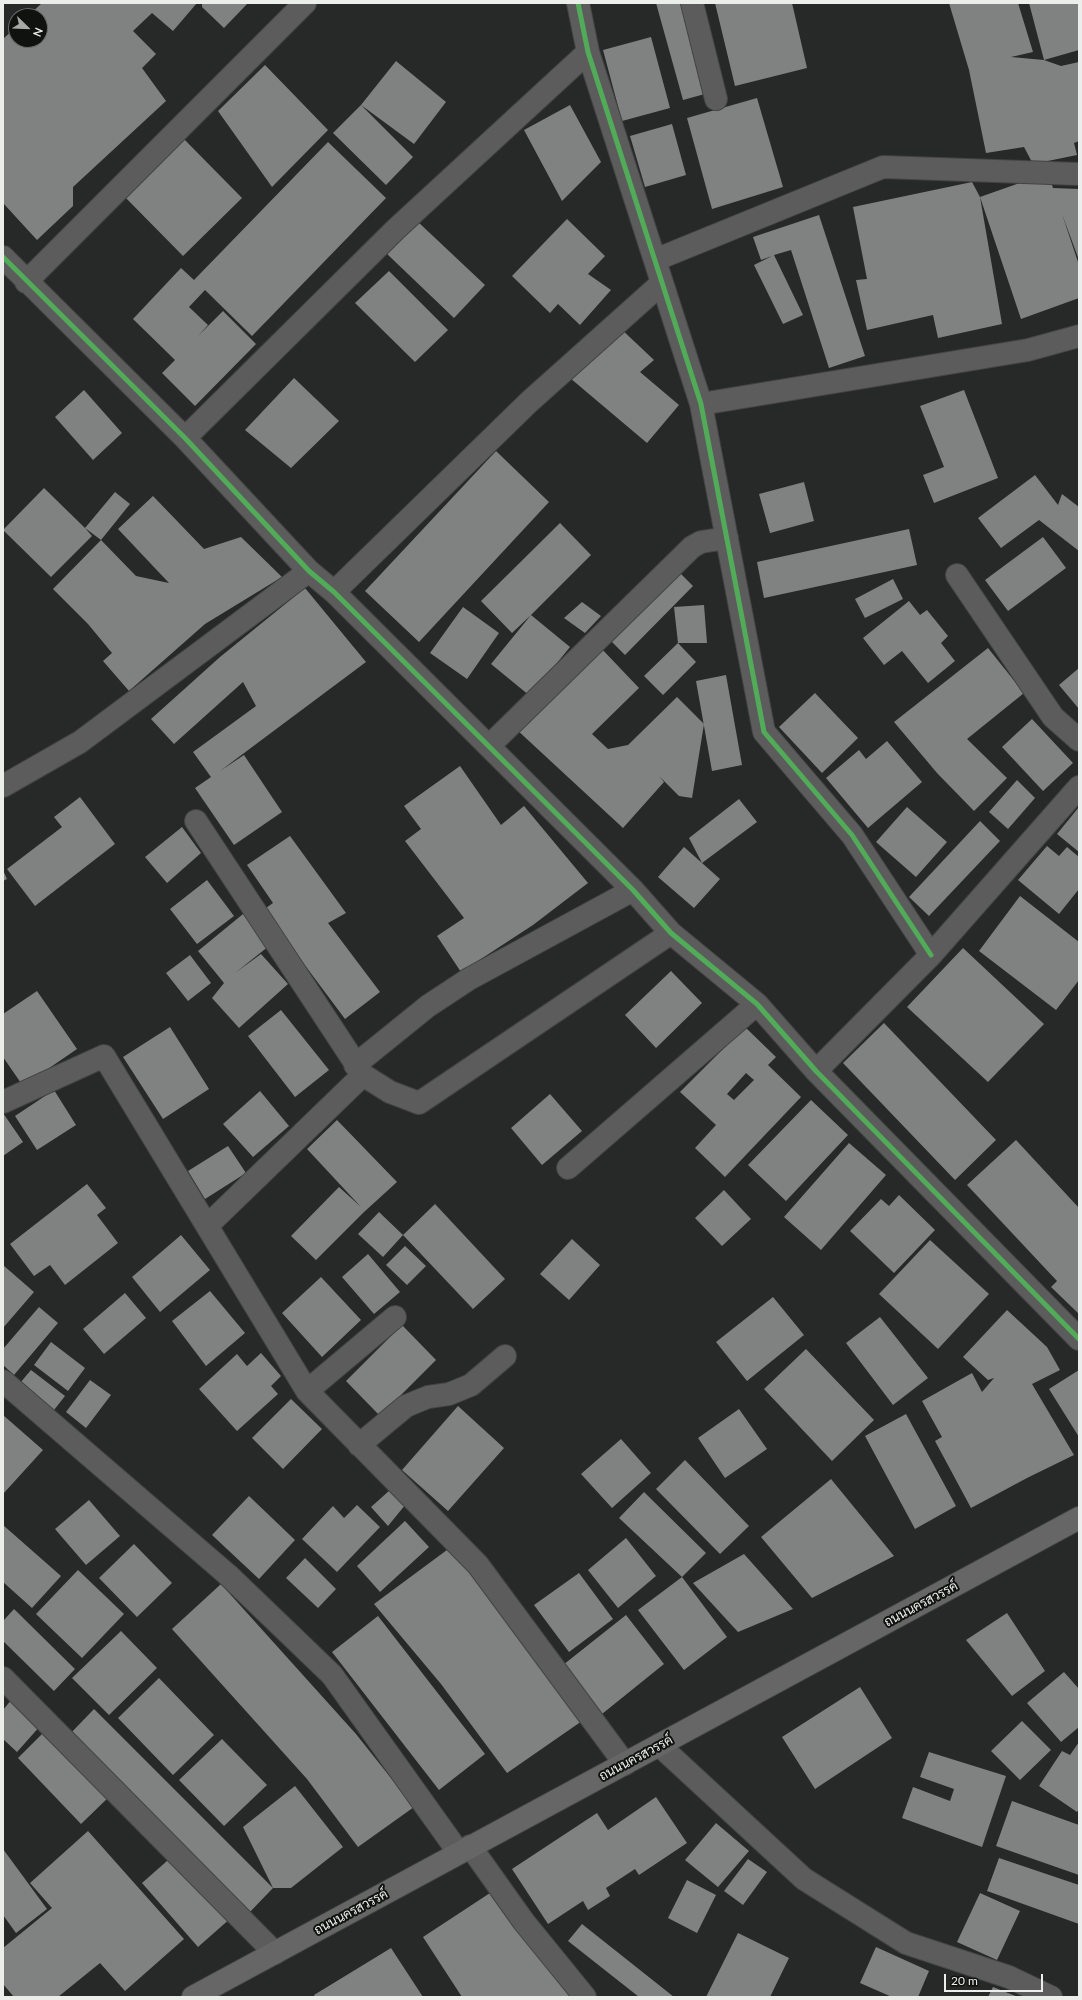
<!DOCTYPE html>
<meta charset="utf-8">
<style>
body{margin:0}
#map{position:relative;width:1082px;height:2000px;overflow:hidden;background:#262927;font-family:Lato,sans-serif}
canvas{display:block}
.frame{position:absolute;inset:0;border:4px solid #eceeec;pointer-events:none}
.north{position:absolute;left:8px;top:8px;width:40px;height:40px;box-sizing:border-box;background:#101210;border:1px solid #686a68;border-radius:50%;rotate:113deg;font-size:11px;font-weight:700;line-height:16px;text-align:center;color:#eceeec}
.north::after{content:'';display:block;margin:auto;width:14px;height:18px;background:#a7a9a7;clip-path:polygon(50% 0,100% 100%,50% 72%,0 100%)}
.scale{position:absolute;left:944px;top:1974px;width:99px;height:18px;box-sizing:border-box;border:2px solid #eceeec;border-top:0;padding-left:5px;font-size:12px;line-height:14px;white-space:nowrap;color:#eceeec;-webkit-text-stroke:3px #101210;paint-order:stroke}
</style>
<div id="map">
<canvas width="1082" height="2000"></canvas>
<div class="frame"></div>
<div class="north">N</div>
<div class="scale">20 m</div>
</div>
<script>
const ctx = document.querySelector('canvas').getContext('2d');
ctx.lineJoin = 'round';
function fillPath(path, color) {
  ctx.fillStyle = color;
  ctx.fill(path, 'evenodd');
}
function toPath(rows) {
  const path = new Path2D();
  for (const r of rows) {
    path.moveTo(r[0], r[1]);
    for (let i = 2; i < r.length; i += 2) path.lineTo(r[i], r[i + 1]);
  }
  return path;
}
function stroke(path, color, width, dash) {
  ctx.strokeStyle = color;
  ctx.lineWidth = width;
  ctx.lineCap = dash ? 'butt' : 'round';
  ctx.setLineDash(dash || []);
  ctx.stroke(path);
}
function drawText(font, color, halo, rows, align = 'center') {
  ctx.font = font + ' Lato,Sarabun,sans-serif';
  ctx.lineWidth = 4;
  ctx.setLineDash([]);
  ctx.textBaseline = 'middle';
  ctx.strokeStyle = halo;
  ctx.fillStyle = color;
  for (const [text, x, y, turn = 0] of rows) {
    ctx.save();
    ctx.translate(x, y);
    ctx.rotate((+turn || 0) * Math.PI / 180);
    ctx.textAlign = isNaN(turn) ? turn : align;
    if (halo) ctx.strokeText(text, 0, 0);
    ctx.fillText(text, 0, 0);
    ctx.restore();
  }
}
fillPath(toPath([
 [42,3,197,3,173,31,152,13,133,31,156,54,142,68,166,101,73,187,73,206,37,240,3,203,3,39,16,27,16,40,40,40,40,16,28,16],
 [202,3,248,3,224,28,202,7],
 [656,3,687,3,712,92,683,100],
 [715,3,792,3,807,68,735,86],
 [949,3,1018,3,1033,52,1011,57,1044,60,1061,66,1079,62,1079,141,1074,143,1077,155,1033,164,1024,147,986,153,969,70],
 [1029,3,1079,3,1079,50,1044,60],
 [651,37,670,108,622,121,603,50],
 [396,61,446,102,414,144,361,105],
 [265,65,328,130,272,187,218,111],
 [757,98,783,187,712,209,687,118],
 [361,105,413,157,386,185,333,133],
 [570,105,601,162,562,201,524,130],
 [672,124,686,175,645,187,630,136],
 [180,135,242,198,183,256,121,193],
 [328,142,386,198,252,336,205,290,189,307,208,325,198,336,223,311,256,344,195,406,162,373,175,360,133,319,181,268,194,280],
 [1048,173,1053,188,1079,189,1079,260,1062,214,1079,265,1079,298,1021,319,980,197],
 [972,182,980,197,1002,324,938,338,933,315,867,330,856,280,867,279,853,207],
 [819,215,865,356,829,368,791,250,774,255,803,315,783,324,754,265,772,256,761,260,753,237],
 [567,219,605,256,588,274,611,290,580,325,558,304,550,313,512,276],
 [416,220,485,285,454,318,385,252],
 [389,271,448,330,415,362,355,303],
 [618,326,654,360,640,372,679,405,647,443,570,378],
 [294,378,339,421,291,468,245,430],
 [84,390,122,433,93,460,55,417],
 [964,390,998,478,934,503,923,475,944,467,920,406],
 [496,451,549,502,419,642,365,591],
 [1035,475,1058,505,1062,494,1079,507,1079,551,1039,520,1001,548,978,518],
 [804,482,814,521,770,533,759,494],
 [44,488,85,528,115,492,130,504,101,540,85,528,92,536,51,577,3,530],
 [153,496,204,549,241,537,282,577,205,624,129,691,103,661,112,653,88,624,53,589,101,540,136,576,169,583,118,529],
 [560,523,591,555,531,615,570,647,530,696,491,664,531,615,512,633,481,601],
 [909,529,917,565,764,598,757,562],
 [1043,537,1066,568,1008,611,985,580],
 [675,568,693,586,625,655,608,638],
 [893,579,903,599,865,618,855,599],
 [305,588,366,662,220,771,244,755,282,812,234,845,195,788,211,777,193,752,256,706,243,682,174,744,151,719,220,657],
 [909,601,920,615,927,610,948,636,941,643,955,661,928,683,902,651,884,665,863,638],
 [582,602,601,616,585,633,564,618],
 [704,605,707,643,678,643,674,607],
 [463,607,499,633,467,679,430,653],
 [678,643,696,662,663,695,644,676],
 [599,646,639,688,592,734,608,749,628,745,677,697,704,724,692,798,679,796,659,776,664,782,623,828,516,729],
 [988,648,1024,693,967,739,1007,778,974,811,937,773,894,722],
 [1079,668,1079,709,1059,685],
 [726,675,742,765,712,771,696,681],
 [815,693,858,738,822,773,779,727],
 [1032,719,1073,763,1043,791,1002,747],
 [887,741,922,782,868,828,826,778,859,750,866,759],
 [460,766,501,825,524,806,588,883,533,925,461,972,437,936,464,918,405,841,421,829,404,806],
 [1017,780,1035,798,1008,829,989,812],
 [80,797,115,844,35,906,7,869,62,827,54,817],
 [739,799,757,822,702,863,720,879,694,908,658,877,684,847,702,863,689,838],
 [907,807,947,842,916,877,876,842],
 [1079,807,1079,852,1057,834],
 [980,821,1000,841,929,916,909,897],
 [182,827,201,853,167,883,145,857],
 [290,836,346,913,328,923,380,992,345,1019,292,948,266,908,273,903,247,865],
 [1047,846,1059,856,1067,847,1079,857,1079,889,1059,914,1018,880],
 [3,870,7,879,3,881],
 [207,880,234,916,197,944,170,909],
 [1020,896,1079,942,1079,980,1056,1010,979,951],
 [243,914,269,946,235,973,261,954,288,984,239,1028,212,998,224,983,198,951],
 [963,948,1044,1024,988,1082,907,1007],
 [190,955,211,983,188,1001,166,973],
 [671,971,702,1003,656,1048,625,1015],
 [37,991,77,1049,23,1086,3,1057,3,1014],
 [281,1010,329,1070,295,1097,248,1036],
 [884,1023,996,1140,955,1180,843,1063],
 [170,1027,209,1089,163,1119,123,1057],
 [745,1027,776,1057,768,1065,801,1097,725,1177,695,1148,716,1125,680,1092],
 [746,1073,754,1080,734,1100,727,1094],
 [54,1090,76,1125,37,1150,15,1116],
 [260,1091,289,1126,253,1157,223,1124],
 [550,1094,582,1131,542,1165,511,1128],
 [811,1100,848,1135,786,1201,748,1165],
 [3,1113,23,1142,3,1156],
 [337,1120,397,1182,364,1212,316,1260,291,1236,339,1187,361,1207,307,1149],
 [1016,1140,1079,1208,1079,1314,1051,1287,1057,1281,967,1185],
 [849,1143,886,1175,821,1250,784,1217],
 [228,1146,246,1173,205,1199,188,1171],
 [87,1184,106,1208,97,1215,118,1243,65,1285,50,1265,34,1276,10,1244],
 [724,1190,751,1219,722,1246,695,1218],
 [899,1195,935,1230,894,1273,850,1231,881,1199,889,1206],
 [435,1204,505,1279,473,1309,403,1235],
 [379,1212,403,1235,383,1257,358,1234],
 [181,1235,210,1270,160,1312,132,1277],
 [572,1239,600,1265,569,1300,540,1274],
 [930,1240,989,1294,938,1349,879,1294],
 [405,1246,426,1266,407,1285,386,1265],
 [368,1254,400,1292,374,1314,342,1277],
 [3,1265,34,1292,3,1328],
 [321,1277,361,1320,322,1357,282,1313],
 [210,1291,245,1333,206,1366,172,1321],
 [125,1293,146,1318,104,1354,83,1329],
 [773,1297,804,1335,747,1381,716,1342],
 [39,1307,58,1323,14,1375,3,1365,3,1349],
 [1007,1310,1047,1347,1060,1370,1032,1384,1074,1455,1027,1478,971,1508,935,1441,942,1437,922,1401,972,1373,982,1392,994,1378,988,1380,963,1357],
 [880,1317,928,1378,893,1405,846,1343],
 [402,1325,436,1360,380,1416,346,1381],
 [51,1342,85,1368,68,1391,34,1365],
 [806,1349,874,1420,832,1461,764,1389],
 [261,1353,281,1376,271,1386,278,1394,237,1431,199,1389,237,1354,247,1366],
 [31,1370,65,1396,54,1410,20,1383],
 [1079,1370,1079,1437,1049,1389],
 [90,1380,111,1395,86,1428,66,1412],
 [291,1399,322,1429,283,1469,252,1438],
 [458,1406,504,1448,448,1511,402,1470],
 [739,1409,767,1449,725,1478,698,1438],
 [906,1414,956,1506,915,1529,865,1436],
 [3,1415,43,1450,3,1494],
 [621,1439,651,1473,612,1508,581,1474],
 [685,1460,749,1526,720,1554,656,1489],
 [831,1479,894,1556,812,1598,761,1537],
 [390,1490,406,1504,388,1526,371,1507],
 [644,1492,706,1553,682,1577,619,1518],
 [249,1496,295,1540,259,1579,212,1535],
 [89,1500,120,1536,86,1565,55,1529],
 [357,1505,380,1527,337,1572,302,1539,333,1506,344,1518],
 [405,1521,429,1547,380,1592,357,1566],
 [3,1525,61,1576,32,1608,3,1582],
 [626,1538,656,1576,618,1608,588,1570],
 [134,1544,172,1583,137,1617,99,1578],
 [455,1544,582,1721,507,1773,441,1684,374,1604],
 [744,1554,793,1609,738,1632,693,1583],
 [305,1558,336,1589,318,1608,286,1578],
 [78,1570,124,1614,82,1658,36,1614],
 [579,1573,613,1619,569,1652,534,1605],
 [682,1577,727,1637,684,1670,638,1610],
 [221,1584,356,1734,414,1807,358,1847,307,1779,172,1629],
 [14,1609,75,1669,54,1691,3,1641,3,1621],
 [1007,1613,1045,1671,1012,1696,966,1640],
 [626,1615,664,1664,602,1714,563,1665],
 [378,1616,485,1754,439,1790,332,1652],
 [121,1631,157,1668,109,1715,72,1678],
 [1064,1672,1079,1689,1079,1727,1061,1742,1027,1703],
 [159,1678,214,1735,173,1775,118,1718],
 [860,1687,892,1738,815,1789,782,1737],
 [12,1699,41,1725,17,1752,3,1739,3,1710],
 [94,1709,273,1888,248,1914,69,1735],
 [1022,1721,1051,1750,1020,1780,991,1751],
 [47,1729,111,1795,81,1824,18,1758],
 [222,1739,267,1785,224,1826,179,1780],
 [1079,1742,1079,1809,1077,1812,1039,1786,1062,1751,1070,1755],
 [929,1752,1006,1776,982,1847,902,1818,913,1787,950,1801,954,1789,920,1777],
 [295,1786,343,1847,291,1888,273,1888,243,1827],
 [656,1797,687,1843,639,1875,635,1869,606,1888,610,1896,588,1910,583,1901,548,1924,512,1869,597,1813,608,1830],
 [1012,1801,1079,1825,1079,1875,996,1846],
 [716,1823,749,1851,718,1887,685,1860],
 [88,1831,184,1939,125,1991,100,1963,58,1997,14,1997,3,1984,3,1948,52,1908,30,1883],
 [3,1849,47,1909,16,1933,3,1915],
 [176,1853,232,1917,198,1947,142,1883],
 [999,1858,1079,1885,1079,1924,987,1891],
 [748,1859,767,1872,743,1905,724,1891],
 [687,1880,716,1895,697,1933,668,1918],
 [490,1893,572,1997,462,1997,423,1937],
 [980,1893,1020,1911,997,1960,957,1942],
 [582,1924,674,1997,639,1997,568,1941],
 [738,1933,789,1958,770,1997,706,1997],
 [876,1947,929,1971,918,1997,892,1997,860,1983],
 [391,1948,423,1997,315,1997,314,1995],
 [993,1987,1018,1997,988,1997]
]), '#7f8281');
const minor = toPath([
 [578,3,588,52,701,404,764,732,852,835,931,955],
 [692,3,716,99],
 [3,257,185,438,309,571,334,592,633,890,671,933,757,1004,816,1071,1079,1339],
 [655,260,883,167,1079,174],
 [26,282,305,3],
 [701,404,1028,350,1079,336],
 [185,438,396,229,588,52],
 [957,575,1053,717,1079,740],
 [334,592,529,402,662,283],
 [489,746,692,547,701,542,727,538],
 [3,786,80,742,309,571],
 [196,821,363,1075],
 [355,1065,428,1006,469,979,633,890],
 [816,1071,931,955,1079,787],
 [3,1102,104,1056,307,1391,478,1565,625,1764],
 [568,1168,757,1004],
 [207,1226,363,1075,390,1092,419,1103,671,933],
 [3,1381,228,1575,332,1675,459,1853],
 [307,1391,395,1317],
 [359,1445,406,1406,428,1397,449,1394,471,1385,505,1356],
 [3,1678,275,1953],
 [659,1745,804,1879,906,1943,1009,1977,1051,1997],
 [470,1846,524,1922,585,1997]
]);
const primary = toPath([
 [193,1997,1079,1518]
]);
stroke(minor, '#434443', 24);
stroke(primary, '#434443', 24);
stroke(minor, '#5c5c5c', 22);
stroke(primary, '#656665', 22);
stroke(toPath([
 [578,3,588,52,701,404,764,732,852,835,931,955],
 [3,257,185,438,309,571,334,592,633,890,671,933,757,1004,816,1071,1079,1339]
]), '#51ab58', 5);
drawText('13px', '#eceeec', '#101210', [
 ["ถนนนครสวรรค์",921,1604,-28],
 ["ถนนนครสวรรค์",636,1758,-28],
 ["ถนนนครสวรรค์",351,1912,-28]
]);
</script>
